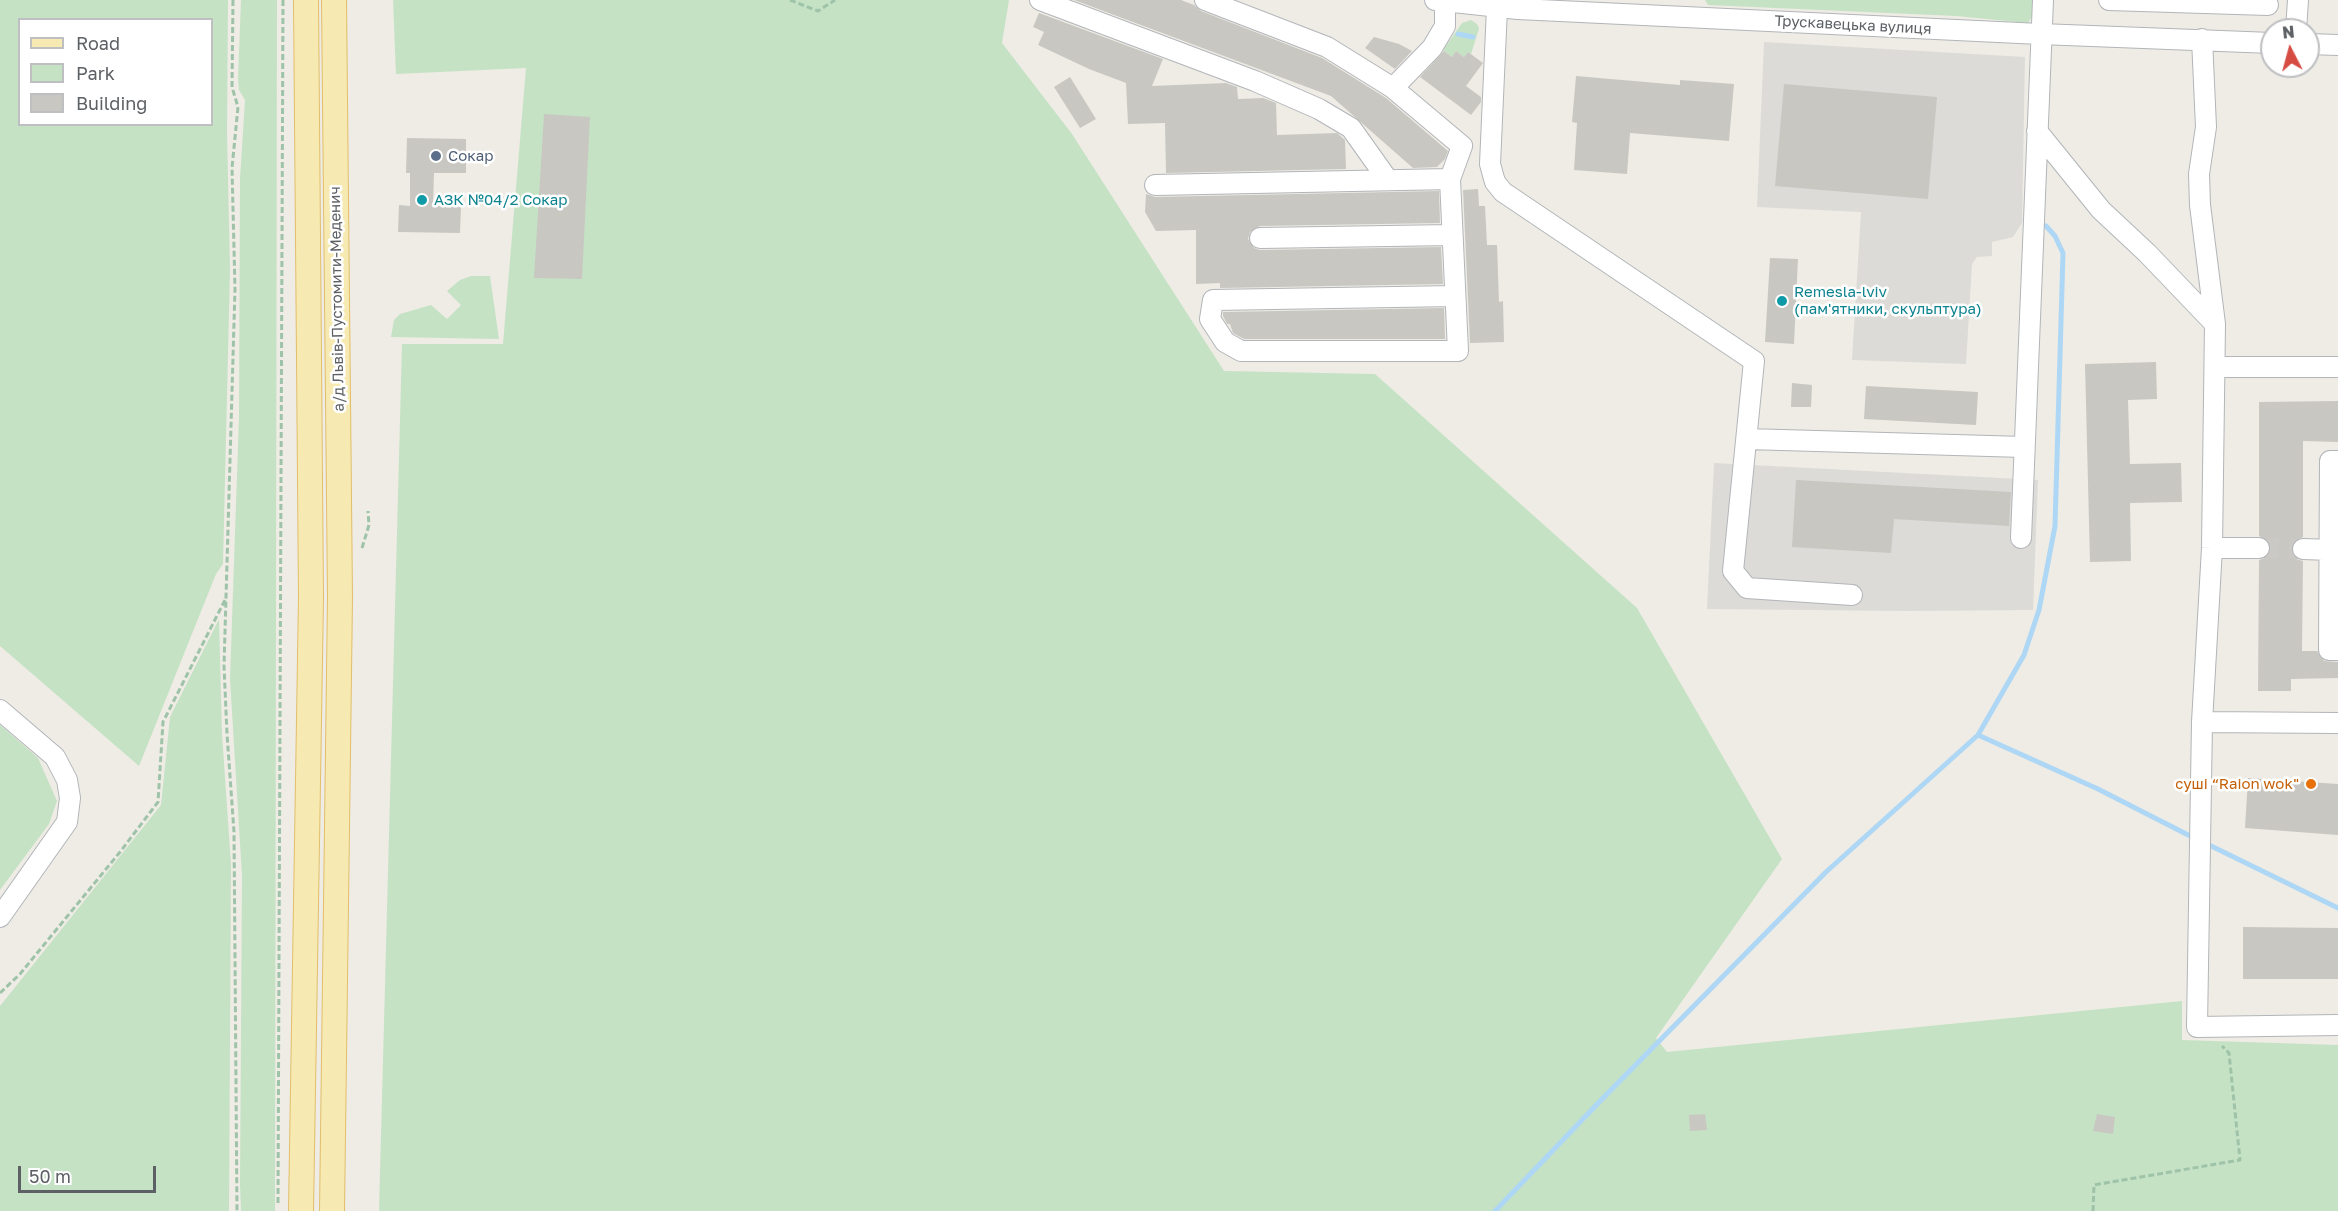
<!DOCTYPE html>
<meta charset="utf-8">
<style>
body{margin:0}
#map{position:relative;width:2338px;height:1211px;overflow:hidden;background:#eeece5;font-family:"Golos Text",sans-serif}
canvas{display:block}
.legend{position:absolute;left:18px;top:18px;width:195px;height:108px;box-sizing:border-box;background:#fff;border:2px solid #bebfc1;margin:0;padding:8px 10px;list-style:none;font-size:18px;color:#5d6064}
.legend li{display:flex;align-items:center;gap:12px;height:30px}
.legend b{width:30px;border:2px solid #bebfc1}
.north{position:absolute;left:2260px;top:18px;width:60px;height:60px;box-sizing:border-box;background:#fff;border:2px solid #bebfc1;border-radius:50%;rotate:354deg;font-size:16px;font-weight:700;line-height:24px;text-align:center;color:#5d6064}
.north::after{content:'';display:block;margin:auto;width:21px;height:27px;background:#d64c43;clip-path:polygon(50% 0,100% 100%,50% 72%,0 100%)}
.scale{position:absolute;left:18px;top:1166px;width:138px;height:27px;box-sizing:border-box;border:3px solid #5d6064;border-top:0;padding-left:8px;font-size:18px;line-height:21px;white-space:nowrap;color:#5d6064;-webkit-text-stroke:4px #fff;paint-order:stroke}
</style>
<div id="map">
<canvas width="2338" height="1211"></canvas>
<ul class="legend">
<li><b style="height:8px;background:#f6eab2"></b>Road</li>
<li><b style="height:16px;background:#c5e2c5"></b>Park</li>
<li><b style="height:16px;background:#c9c7c2"></b>Building</li>
</ul>
<div class="north">N</div>
<div class="scale">50 m</div>
</div>
<script>
const ctx = document.querySelector('canvas').getContext('2d');
ctx.lineJoin = 'round';
function fillPath(path, color) {
  ctx.fillStyle = color;
  ctx.fill(path, 'evenodd');
}
function toPath(rows) {
  const path = new Path2D();
  for (const r of rows) {
    path.moveTo(r[0], r[1]);
    for (let i = 2; i < r.length; i += 2) path.lineTo(r[i], r[i + 1]);
  }
  return path;
}
function stroke(path, color, width, dash) {
  ctx.strokeStyle = color;
  ctx.lineWidth = width;
  ctx.lineCap = dash ? 'butt' : 'round';
  ctx.setLineDash(dash || []);
  ctx.stroke(path);
}
function drawText(font, color, halo, rows, align = 'center') {
  ctx.font = font + ' "Golos Text",sans-serif';
  ctx.lineWidth = 5;
  ctx.setLineDash([]);
  ctx.textBaseline = 'middle';
  ctx.strokeStyle = halo;
  ctx.fillStyle = color;
  for (const [text, x, y, turn = 0] of rows) {
    ctx.save();
    ctx.translate(x, y);
    ctx.rotate((+turn || 0) * Math.PI / 180);
    ctx.textAlign = isNaN(turn) ? turn : align;
    if (halo) ctx.strokeText(text, 0, 0);
    ctx.fillText(text, 0, 0);
    ctx.restore();
  }
}
fillPath(toPath([
 [1764,42,2025,57,2022,223,2013,237,1992,242,1992,256,1977,257,1972,264,1966,364,1852,360,1861,212,1757,207],
 [1714,463,2038,480,2033,610,1905,611,1707,609]
]), '#dddbd7');
fillPath(toPath([
 [0,0,228,0,227,132,230,270,223,564,216,574,139,766,0,646],
 [20,20,212,20,212,124,20,124],
 [241,0,277,0,275,1211,241,1211,240,1185,242,876,230,679,239,417,240,179,245,100,239,90,238,79],
 [393,0,1009,0,1002,43,1072,134,1224,371,1375,374,1637,608,1782,859,1656,1038,1667,1052,2182,1001,2182,1040,2338,1045,2338,1211,379,1211,402,344,503,344,526,68,396,74],
 [1705,0,2042,0,2028,23,1956,16,1708,5],
 [1471,20,1477,24,1479,29,1471,54,1468,52,1464,57,1456,51,1452,57,1443,50,1462,23],
 [471,276,490,276,499,339,391,337,394,320,400,314,431,305,447,319,461,305,447,291,460,280],
 [219,619,222,734,231,864,229,1211,0,1211,0,1006,161,805,170,717],
 [0,725,38,758,57,801,49,824,0,890]
]), '#c5e2c5');
stroke(toPath([
 [1458,34,1473,37],
 [1978,735,2098,789,2196,839],
 [2205,843,2338,908],
 [1495,1211,1604,1097,1826,872,1978,735,2024,655,2039,610,2055,526,2063,253,2055,236,2046,226]
]), '#aed7f5', 5);
fillPath(toPath([
 [1074,0,1181,0,1194,5,1201,11,1322,58,1386,98,1448,151,1445,159,1437,167,1413,168,1331,96],
 [1039,13,1163,59,1152,86,1226,83,1237,87,1238,99,1263,98,1276,103,1277,135,1337,133,1345,140,1346,169,1166,173,1165,123,1128,124,1126,83,1089,69,1038,45,1044,32,1033,27],
 [1374,37,1399,44,1412,51,1395,69,1365,48],
 [1444,51,1452,57,1456,51,1464,57,1468,52,1483,63,1466,86,1481,97,1481,102,1471,115,1420,77],
 [1576,76,1680,85,1680,80,1734,84,1729,141,1630,133,1627,174,1574,170,1577,123,1572,122],
 [1070,77,1096,119,1080,128,1054,87],
 [1784,84,1937,97,1928,199,1775,186],
 [544,114,590,117,582,279,534,278],
 [407,138,466,139,466,173,434,173,433,206,461,207,460,233,398,232,399,205,410,206,410,173,406,173],
 [1478,189,1479,206,1485,206,1487,245,1497,245,1499,302,1503,301,1504,342,1470,343,1463,190],
 [1439,191,1440,223,1260,226,1250,232,1248,239,1254,248,1260,250,1441,247,1443,284,1220,288,1220,283,1196,284,1196,230,1156,231,1145,212,1146,194,1155,197],
 [1770,258,1798,259,1794,344,1765,342],
 [1444,308,1445,339,1244,339,1233,333,1230,324,1227,324,1223,316,1223,312],
 [2156,362,2157,399,2128,400,2130,464,2181,463,2182,502,2130,503,2131,561,2090,562,2085,364],
 [1792,383,1812,385,1811,407,1791,407],
 [1866,386,1978,392,1976,425,1864,419],
 [2338,401,2338,442,2303,441,2303,537,2293,542,2291,549,2296,559,2303,561,2302,651,2317,651,2324,661,2338,662,2338,678,2291,679,2291,691,2258,691,2259,560,2265,558,2271,549,2269,542,2259,536,2259,402],
 [1796,480,2011,492,2009,526,1894,519,1891,553,1792,547],
 [2248,778,2338,784,2338,835,2245,828],
 [2243,927,2338,928,2338,979,2243,979],
 [1705,1114,1707,1130,1690,1131,1689,1115],
 [2097,1114,2115,1117,2113,1134,2093,1131]
]), '#c9c7c2');
stroke(toPath([
 [2259,548,2303,549]
]), '#cac9c5', 20, [20, 10]);
const minor = toPath([
 [1040,0,1255,81,1319,109,1351,128,1388,180],
 [1205,0,1327,47,1393,88],
 [1435,0,1518,9,2040,34,2272,43],
 [2109,0,2268,5],
 [1445,2,1445,26,1432,48,1393,88,1462,146,1450,179,1458,351,1241,351,1225,342,1210,319,1213,300,1455,296],
 [1497,8,1490,164,1495,182,1503,192,1754,361,1733,571,1747,588,1852,595],
 [2296,30,2298,0],
 [2202,39,2206,127,2199,174,2200,205,2215,324],
 [2308,44,2338,45],
 [2037,131,2101,210,2147,253,2215,324,2212,548,2202,722,2338,723],
 [1155,185,1450,179],
 [1260,238,1452,235],
 [2216,367,2338,367],
 [1747,439,2024,447],
 [2338,461,2330,461,2329,650,2338,650],
 [2021,538,2043,0],
 [2212,548,2259,548],
 [2303,549,2331,550],
 [0,710,55,757,67,780,70,798,67,822,0,917],
 [2202,722,2197,1027,2338,1025]
]);
const major = toPath([
 [301,1211,311,597,306,0],
 [332,1211,340,597,334,0]
]);
stroke(minor, '#b2b5b9', 22);
stroke(major, '#e2be6a', 26);
stroke(toPath([
 [233,0,232,87,238,107,232,168,235,289,224,666,227,734,234,832,237,1211],
 [790,0,818,11,835,0],
 [362,548,369,525,368,511],
 [0,993,20,974,120,852,158,802,163,722,226,598],
 [278,1203,283,0],
 [2093,1211,2094,1185,2240,1160,2229,1053,2222,1046]
]), '#9ec3a8', 3, [6, 3]);
stroke(minor, '#fff', 20);
stroke(major, '#f6eab2', 24);
for (const [x, y, r, color] of [
 [436,156,6,"#5c6f8a"],
 [422,200,6,"#0f9aa8"],
 [1782,301,6,"#0f9aa8"],
 [2311,784,6,"#e8710a"]
]) {
  const dot = new Path2D();
  dot.arc(x, y, r, 0, 2 * Math.PI);
  ctx.fillStyle = color;
  ctx.fill(dot);
  stroke(dot, '#fff', 2);
}
drawText('15px', '#5d6064', '#fff', [
 ["Трускавецька вулиця",1853,25,3],
 ["а/д Львів-Пустомити-Меденич",337,299,-91]
]);
drawText('15px', '#4e5e75', '#fff', [
 ["Сокар",448,156]
], 'left');
drawText('15px', '#0d838f', '#fff', [
 ["АЗК №04/2 Сокар",434,200],
 ["Remesla-lviv",1794,292],
 ["(пам'ятники, скульптура)",1794,309]
], 'left');
drawText('15px', '#c56008', '#fff', [
 ["суші “Raion wok\"",2299,784]
], 'right');
</script>
